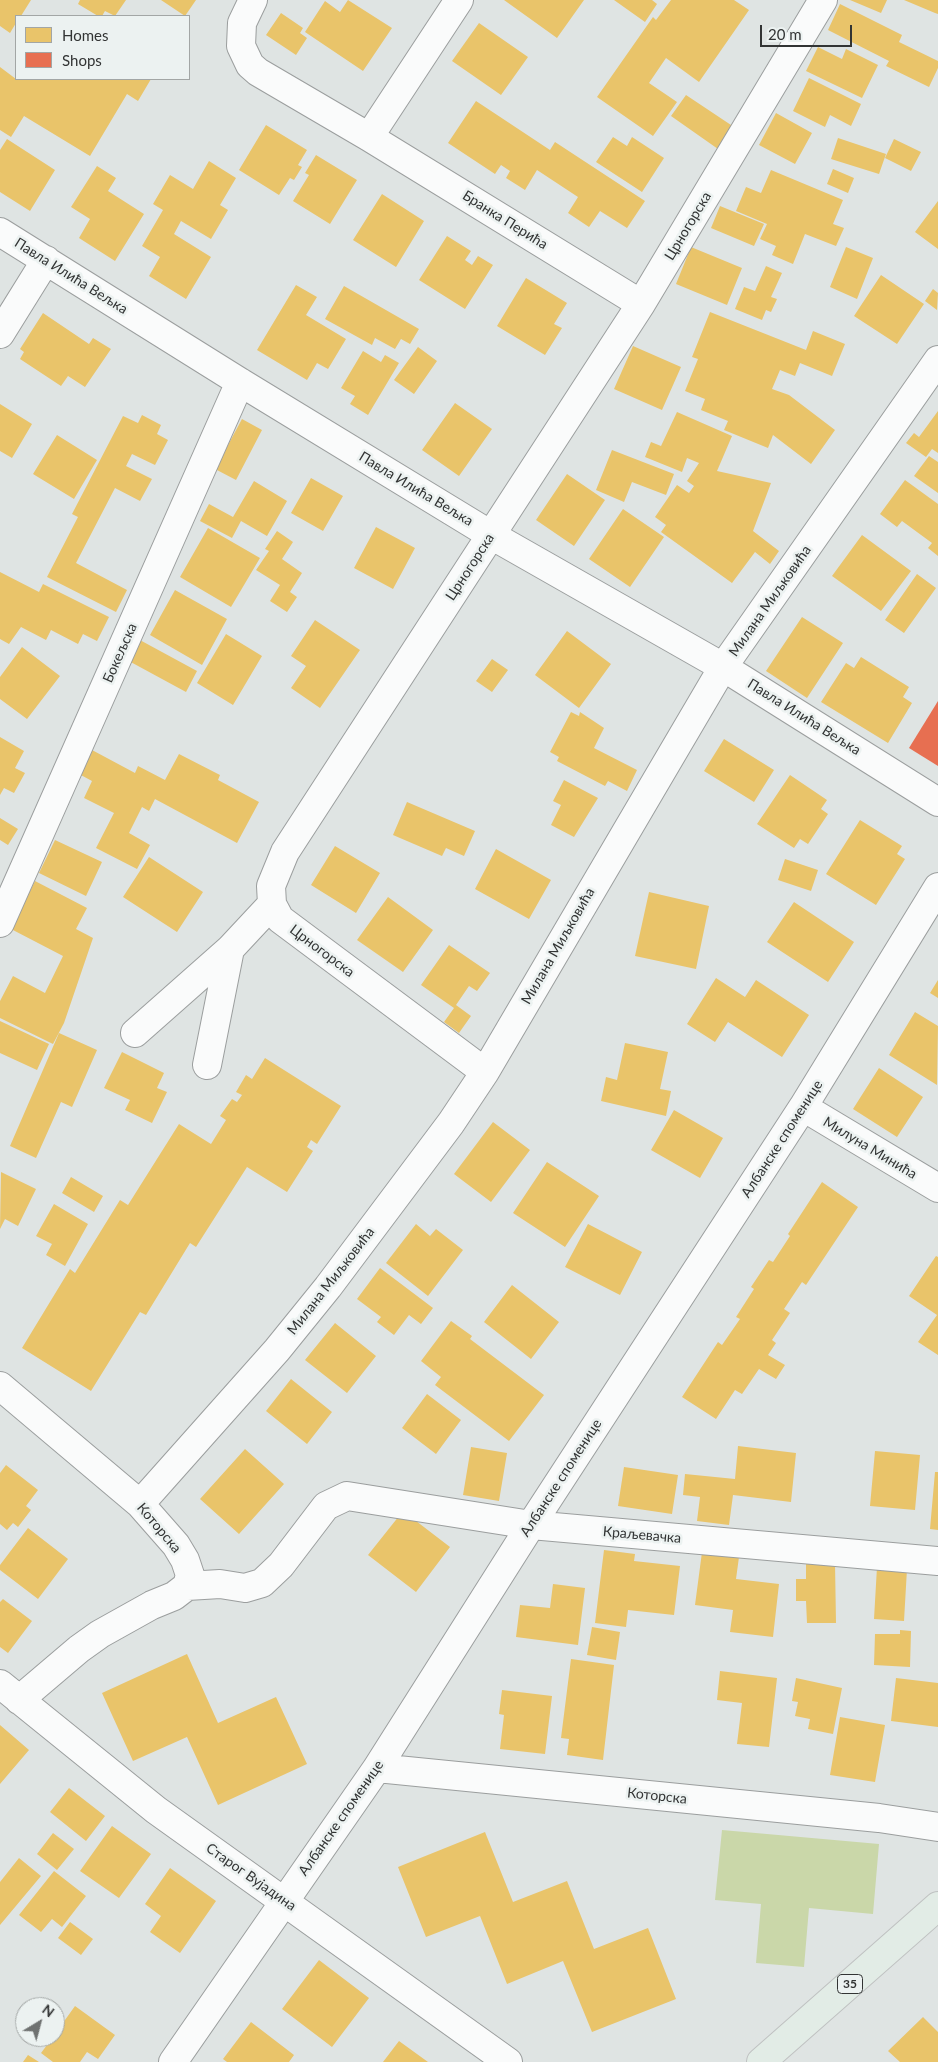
<!DOCTYPE html>
<meta charset="utf-8">
<style>
body{margin:0}
#map{position:relative;width:938px;height:2062px;overflow:hidden;background:#dfe4e3;font-family:Lato,sans-serif}
canvas{display:block}
.legend{position:absolute;left:15px;top:15px;width:175px;height:65px;box-sizing:border-box;background:#ecf2f1;border:1px solid #a2a6a5;margin:0;padding:6px 9px;list-style:none;font-size:15px;color:#323434}
.legend li{display:flex;align-items:center;gap:10px;height:25px}
.legend b{width:25px;border:1px solid #a2a6a5}
.north{position:absolute;left:15px;top:1997px;width:50px;height:50px;box-sizing:border-box;background:#ecf2f1;border:1px solid #a2a6a5;border-radius:50%;rotate:37deg;font-size:14px;font-weight:700;line-height:20px;text-align:center;color:#323434}
.north::after{content:'';display:block;margin:auto;width:18px;height:22px;background:#6f7271;clip-path:polygon(50% 0,100% 100%,50% 72%,0 100%)}
.scale{position:absolute;left:760px;top:25px;width:92px;height:22px;box-sizing:border-box;border:2px solid #323434;border-top:0;padding-left:6px;font-size:15px;line-height:18px;white-space:nowrap;color:#323434;-webkit-text-stroke:4px #ecf2f1;paint-order:stroke}
</style>
<div id="map">
<canvas width="938" height="2062"></canvas>
<ul class="legend">
<li><b style="height:14px;background:#e9c46a"></b>Homes</li>
<li><b style="height:14px;background:#e76f51"></b>Shops</li>
</ul>
<div class="north">N</div>
<div class="scale">20 m</div>
</div>
<script>
const ctx = document.querySelector('canvas').getContext('2d');
ctx.lineJoin = 'round';
function fillPath(path, color) {
  ctx.fillStyle = color;
  ctx.fill(path, 'evenodd');
}
function toPath(rows) {
  const path = new Path2D();
  for (const r of rows) {
    path.moveTo(r[0], r[1]);
    for (let i = 2; i < r.length; i += 2) path.lineTo(r[i], r[i + 1]);
  }
  return path;
}
function stroke(path, color, width, dash) {
  ctx.strokeStyle = color;
  ctx.lineWidth = width;
  ctx.lineCap = dash ? 'butt' : 'round';
  ctx.setLineDash(dash || []);
  ctx.stroke(path);
}
function drawText(font, color, halo, rows, align = 'center') {
  ctx.font = font + ' Lato,sans-serif';
  ctx.lineWidth = 5;
  ctx.setLineDash([]);
  ctx.textBaseline = 'middle';
  ctx.strokeStyle = halo;
  ctx.fillStyle = color;
  for (const [text, x, y, turn = 0] of rows) {
    ctx.save();
    ctx.translate(x, y);
    ctx.rotate((+turn || 0) * Math.PI / 180);
    ctx.textAlign = isNaN(turn) ? turn : align;
    if (halo) ctx.strokeText(text, 0, 0);
    ctx.fillText(text, 0, 0);
    ctx.restore();
  }
}
fillPath(toPath([
 [722,1830,879,1844,873,1914,809,1908,804,1967,756,1963,761,1904,715,1900]
]), '#cad7a9');
fillPath(toPath([
 [0,0,31,0,21,16,16,16,16,23,10,33,0,26],
 [80,0,126,0,115,16,105,11,102,16,98,16,78,4],
 [161,0,196,0,185,16],
 [348,0,392,28,363,71,305,32,325,1,340,12],
 [504,0,584,0,557,38],
 [614,0,652,0,657,4,645,22],
 [671,0,734,0,749,10,699,82,666,58,649,83,677,102,653,136,597,97,653,17,656,20],
 [850,0,887,0,881,13],
 [904,0,938,0,938,14,935,13],
 [840,4,902,35,899,42,938,61,938,68,929,87,886,66,889,61,828,30],
 [281,13,303,28,300,33,307,38,296,55,266,35],
 [479,23,528,57,501,95,452,61],
 [818,47,842,59,846,49,878,65,862,98,806,71],
 [0,67,16,79,151,79,138,101,127,94,90,156,24,116,11,137,0,130],
 [809,78,861,104,851,126,830,115,825,127,793,111],
 [686,95,734,127,718,149,671,116],
 [476,101,550,150,555,142,645,201,627,228,600,211,589,227,568,213,578,197,537,170,525,190,506,178,510,171,501,165,495,174,448,143],
 [776,113,812,133,795,164,759,145],
 [266,125,307,150,298,165,302,167,294,180,290,178,279,195,239,170],
 [613,137,627,146,632,137,664,158,642,192,596,162],
 [838,138,886,154,879,174,831,159],
 [7,139,55,170,30,211,0,192,0,150],
 [894,139,921,152,911,171,885,158],
 [316,155,357,180,330,224,293,201,309,175,305,173],
 [209,161,236,178,220,205,228,210,211,239,181,221,174,234,211,257,186,299,149,276,160,257,142,246,163,210,153,204,170,175,193,189],
 [97,166,116,178,108,191,144,214,115,261,79,238,90,219,71,207],
 [833,169,854,178,848,193,827,184],
 [771,170,843,200,833,224,844,228,836,246,805,234,793,264,772,255,776,246,760,239,767,224,736,211,746,187,761,193],
 [382,194,424,221,396,267,353,240],
 [938,201,938,249,915,232],
 [720,206,764,224,754,246,711,228],
 [447,236,471,251,465,260,472,265,478,256,493,265,465,309,419,280],
 [691,247,742,268,727,305,676,284],
 [846,247,873,258,857,299,830,287],
 [766,266,782,273,771,297,777,299,771,312,766,310,762,320,735,309,744,287,755,291],
 [881,275,924,304,897,344,854,316],
 [526,278,567,303,554,324,562,328,545,355,497,326],
 [296,285,317,297,306,315,346,339,328,369,317,363,307,380,257,350],
 [344,286,419,329,410,344,401,339,395,349,375,338,372,345,325,319],
 [933,289,938,293,937,310,925,301],
 [710,312,806,350,813,331,845,344,832,376,800,363,795,376,780,370,772,389,789,395,835,430,811,464,773,435,768,448,724,430,728,421,701,410,705,399,685,391,698,359,692,357],
 [43,313,89,344,93,338,111,349,85,387,68,376,61,386,20,359,24,352,20,349],
 [633,346,681,367,662,410,614,389],
 [418,347,437,361,414,394,394,380],
 [363,351,381,362,385,355,399,363,368,415,350,404,355,396,341,388],
 [455,403,492,429,459,476,422,450],
 [0,404,32,424,12,458,0,451],
 [938,411,938,453,932,449,926,457,906,443,914,433,919,437],
 [677,412,732,436,717,471,771,483,753,531,779,551,770,564,755,552,732,583,661,532,666,525,655,517,677,485,689,493,694,486,687,481,699,463,687,458,682,472,645,457,651,442,661,446],
 [142,415,161,425,157,434,168,440,155,465,132,454,126,466,152,479,140,501,115,488,76,563,127,590,116,612,47,577,78,517,72,514,123,416,138,423],
 [242,419,262,430,236,480,215,469],
 [57,435,97,460,74,499,33,474],
 [612,450,674,474,666,495,632,482,624,502,596,490],
 [929,456,938,462,938,493,914,476],
 [567,474,605,500,574,546,536,520],
 [311,478,343,496,323,531,291,513],
 [905,480,938,504,938,556,928,548,932,543,902,521,897,527,880,514],
 [254,481,287,501,267,536,241,521,232,538,200,521,209,504,233,517],
 [623,509,664,537,630,587,589,559],
 [376,527,415,548,393,589,354,568],
 [208,528,260,558,231,607,180,577],
 [277,531,293,542,282,559,302,573,290,592,297,597,287,612,270,601,280,585,256,570,269,551,265,549],
 [862,535,911,571,881,611,832,576],
 [0,572,39,592,43,584,109,617,97,641,83,634,78,644,51,630,46,640,21,627,9,644,0,639],
 [917,574,936,588,904,633,885,620],
 [175,590,227,619,202,665,150,635],
 [802,617,843,643,807,698,766,671],
 [315,620,360,650,320,708,291,688,306,666,291,656],
 [567,631,611,664,579,708,535,675],
 [226,634,262,656,233,705,197,683],
 [138,639,197,671,186,692,127,660],
 [22,647,60,676,27,719,0,699,0,677],
 [861,657,909,687,903,697,912,703,888,743,821,702,846,663,854,668],
 [492,659,508,670,492,692,476,681],
 [571,712,579,716,580,712,604,728,594,748,637,770,627,791,608,781,605,786,557,761,559,757,550,752],
 [0,737,24,751,15,768,25,773,14,793,4,788,0,795],
 [724,739,774,770,754,802,704,771],
 [92,750,135,773,138,766,165,780,179,754,220,775,218,780,259,802,237,843,155,799,149,811,142,807,129,833,150,845,137,869,96,848,114,813,84,798,92,781,79,774],
 [790,775,827,800,821,809,828,814,808,844,800,839,794,848,757,824],
 [564,780,598,798,574,837,551,825,561,805,553,801],
 [407,802,475,831,464,856,446,848,442,856,393,835],
 [0,818,18,829,8,845,0,840],
 [860,820,902,846,897,854,905,859,876,905,826,874],
 [55,840,102,862,86,896,39,873],
 [335,846,380,873,356,913,311,885],
 [496,849,551,880,529,919,475,889],
 [149,857,203,892,177,932,123,897],
 [785,859,818,870,811,891,778,880],
 [35,881,87,908,76,929,93,938,64,1023,53,1044,0,1018,0,1001,13,976,45,993,63,956,11,929],
 [649,892,709,906,696,969,635,956],
 [388,897,433,930,403,972,357,940],
 [794,902,854,942,828,982,767,942],
 [449,945,490,973,477,991,469,986,456,1005,471,1016,459,1033,444,1022,454,1008,421,985],
 [716,978,745,997,756,980,809,1015,782,1057,728,1022,715,1042,687,1024],
 [938,980,938,998,930,993],
 [915,1012,938,1026,937,1085,889,1055],
 [0,1021,49,1044,37,1070,0,1053],
 [59,1033,97,1050,72,1107,61,1102,36,1158,10,1146],
 [625,1043,668,1052,660,1089,671,1091,666,1116,601,1101,606,1077,617,1080],
 [122,1052,164,1073,157,1088,167,1092,152,1123,125,1110,130,1100,104,1088],
 [265,1058,341,1106,317,1144,311,1140,307,1147,313,1151,287,1192,247,1167,196,1247,190,1243,146,1315,140,1312,91,1391,22,1348,70,1269,75,1273,120,1200,128,1205,179,1124,211,1144,226,1120,220,1116,232,1099,237,1102,242,1095,236,1092,246,1075,252,1079],
 [879,1068,923,1097,897,1137,853,1109],
 [674,1110,723,1138,700,1178,651,1150],
 [493,1122,530,1150,491,1202,454,1174],
 [547,1162,599,1196,565,1247,513,1213],
 [1,1172,36,1189,18,1226,5,1219,0,1229],
 [71,1177,103,1196,94,1212,62,1193],
 [822,1182,858,1207,806,1285,802,1282,784,1309,790,1313,772,1340,776,1343,768,1355,785,1365,776,1379,759,1369,742,1394,735,1390,716,1419,682,1397,718,1342,722,1345,740,1319,736,1317,754,1289,751,1287,769,1260,773,1262,790,1236,788,1234],
 [54,1204,88,1224,65,1266,46,1255,52,1244,36,1236],
 [416,1224,430,1236,436,1229,463,1250,428,1296,386,1263],
 [588,1224,642,1252,620,1295,565,1267],
 [936,1256,938,1257,938,1355,918,1342,937,1315,909,1296],
 [380,1268,433,1308,421,1324,409,1315,394,1335,377,1322,381,1317,357,1299],
 [512,1285,559,1322,531,1359,484,1322],
 [451,1321,472,1336,470,1339,544,1395,509,1441,435,1385,441,1377,421,1361],
 [335,1323,376,1356,347,1393,305,1360],
 [291,1379,332,1412,307,1444,266,1411],
 [427,1394,461,1420,436,1454,402,1428],
 [738,1446,796,1453,791,1502,733,1495,729,1525,697,1521,700,1497,683,1495,685,1474,735,1479],
 [471,1447,507,1453,499,1501,463,1495],
 [245,1449,284,1484,239,1534,200,1499],
 [875,1451,920,1455,915,1510,870,1506],
 [6,1465,38,1490,26,1506,31,1510,18,1527,13,1523,7,1530,0,1524,0,1473],
 [624,1467,678,1475,672,1514,618,1506],
 [935,1472,938,1472,938,1530,930,1529],
 [403,1511,450,1547,416,1592,368,1555],
 [28,1528,68,1559,38,1599,0,1570,0,1565],
 [604,1550,635,1554,634,1561,680,1566,674,1615,628,1610,626,1627,595,1623],
 [702,1552,739,1557,736,1579,779,1584,773,1637,730,1632,733,1610,695,1605],
 [806,1563,835,1563,836,1623,807,1623,806,1601,796,1601,796,1579,806,1579],
 [877,1567,907,1569,904,1621,874,1619],
 [553,1584,585,1588,578,1645,516,1637,520,1605,550,1608],
 [3,1599,32,1621,8,1653,0,1647,0,1602],
 [592,1627,620,1632,616,1660,587,1655],
 [900,1630,911,1631,910,1667,874,1665,875,1634,900,1634],
 [187,1654,218,1723,276,1697,307,1764,218,1805,187,1737,133,1761,102,1693],
 [571,1659,614,1665,603,1760,567,1755,569,1739,561,1738],
 [720,1671,777,1678,769,1747,737,1744,742,1703,717,1700],
 [796,1678,842,1688,833,1734,808,1729,810,1719,795,1716,798,1702,792,1701],
 [896,1678,938,1683,938,1727,891,1721],
 [502,1690,552,1696,545,1754,500,1749,504,1715,499,1714],
 [840,1717,885,1725,875,1782,830,1775],
 [0,1725,29,1750,0,1784],
 [69,1788,105,1816,86,1841,50,1812],
 [112,1826,151,1854,119,1898,80,1871],
 [485,1832,513,1902,567,1881,594,1949,648,1928,676,1999,592,2032,563,1961,507,1984,480,1916,426,1937,398,1867],
 [53,1833,74,1849,57,1870,37,1854],
 [19,1858,41,1876,0,1925,0,1882],
 [170,1868,216,1901,180,1953,150,1932,161,1916,145,1904],
 [54,1871,86,1896,62,1927,52,1919,41,1932,19,1915],
 [70,1922,93,1939,81,1955,58,1938],
 [319,1960,369,1998,332,2047,282,2009],
 [75,2006,115,2035,98,2059,87,2052,80,2062,53,2062,41,2053,53,2037,55,2037,55,2034],
 [923,2017,938,2032,938,2062,900,2062,888,2051],
 [251,2022,294,2055,289,2062,227,2062,223,2059],
 [399,2041,428,2062,383,2062],
 [28,2055,39,2062,23,2062]
]), '#e9c46a');
fillPath(toPath([
 [938,701,938,766,909,748]
]), '#e76f51');
const minor = toPath([
 [253,0,242,23,241,46,250,65,258,72,369,137,641,304],
 [369,137,459,0],
 [0,232,240,382,491,535,723,667,938,802],
 [0,334,46,260],
 [0,923,240,382],
 [135,1033,230,949,272,904],
 [207,1065,230,949],
 [485,1072,280,919,272,904,271,886,285,852,641,304,823,0],
 [803,1107,938,1188],
 [0,1386,140,1504,176,1545,185,1560,190,1575,187,1586,174,1596,152,1605,100,1634,79,1649,19,1700],
 [140,1504,277,1350,328,1287,451,1123,485,1072,723,667,938,360],
 [187,1586,220,1584,245,1588,262,1583,281,1565,326,1506,347,1496,531,1525,938,1561],
 [0,1684,156,1810,508,2062],
 [377,1768,879,1818,938,1827],
 [173,2062,377,1768,531,1525,803,1107,938,887]
]);
const major = toPath([
 [761,2062,938,1906]
]);
stroke(minor, '#9b9e9e', 30);
stroke(major, '#bfc1c1', 30);
stroke(minor, '#fafbfb', 28);
stroke(major, '#e2ece6', 28);
for (const [x, y, w] of [
 [850,1984,25]
]) {
  const box = new Path2D();
  box.roundRect(x - w / 2, y - 9.5, w, 19, 4);
  ctx.fillStyle = '#ecf2f1';
  ctx.fill(box);
  stroke(box, '#323434', 1);
}
drawText('bold 12px', '#323434', null, [
 ["35",850,1984]
]);
drawText('14px', '#323434', '#ecf2f1', [
 ["Бранка Перића",505,220,32],
 ["Црногорска",688,226,-59],
 ["Павла Илића Вељка",71,276,32],
 ["Павла Илића Вељка",416,489,31],
 ["Црногорска",470,567,-57],
 ["Милана Миљковића",770,601,-55],
 ["Бокељска",120,653,-66],
 ["Павла Илића Вељка",804,717,32],
 ["Милана Миљковића",558,946,-60],
 ["Црногорска",322,951,37],
 ["Албанске споменице",782,1139,-57],
 ["Милуна Минића",870,1148,31],
 ["Милана Миљковића",331,1281,-52],
 ["Албанске споменице",561,1478,-57],
 ["Которска",159,1528,50],
 ["Краљевачка",642,1535,5],
 ["Которска",657,1796,6],
 ["Албанске споменице",341,1818,-55],
 ["Старог Вујадина",251,1877,35]
]);
</script>
